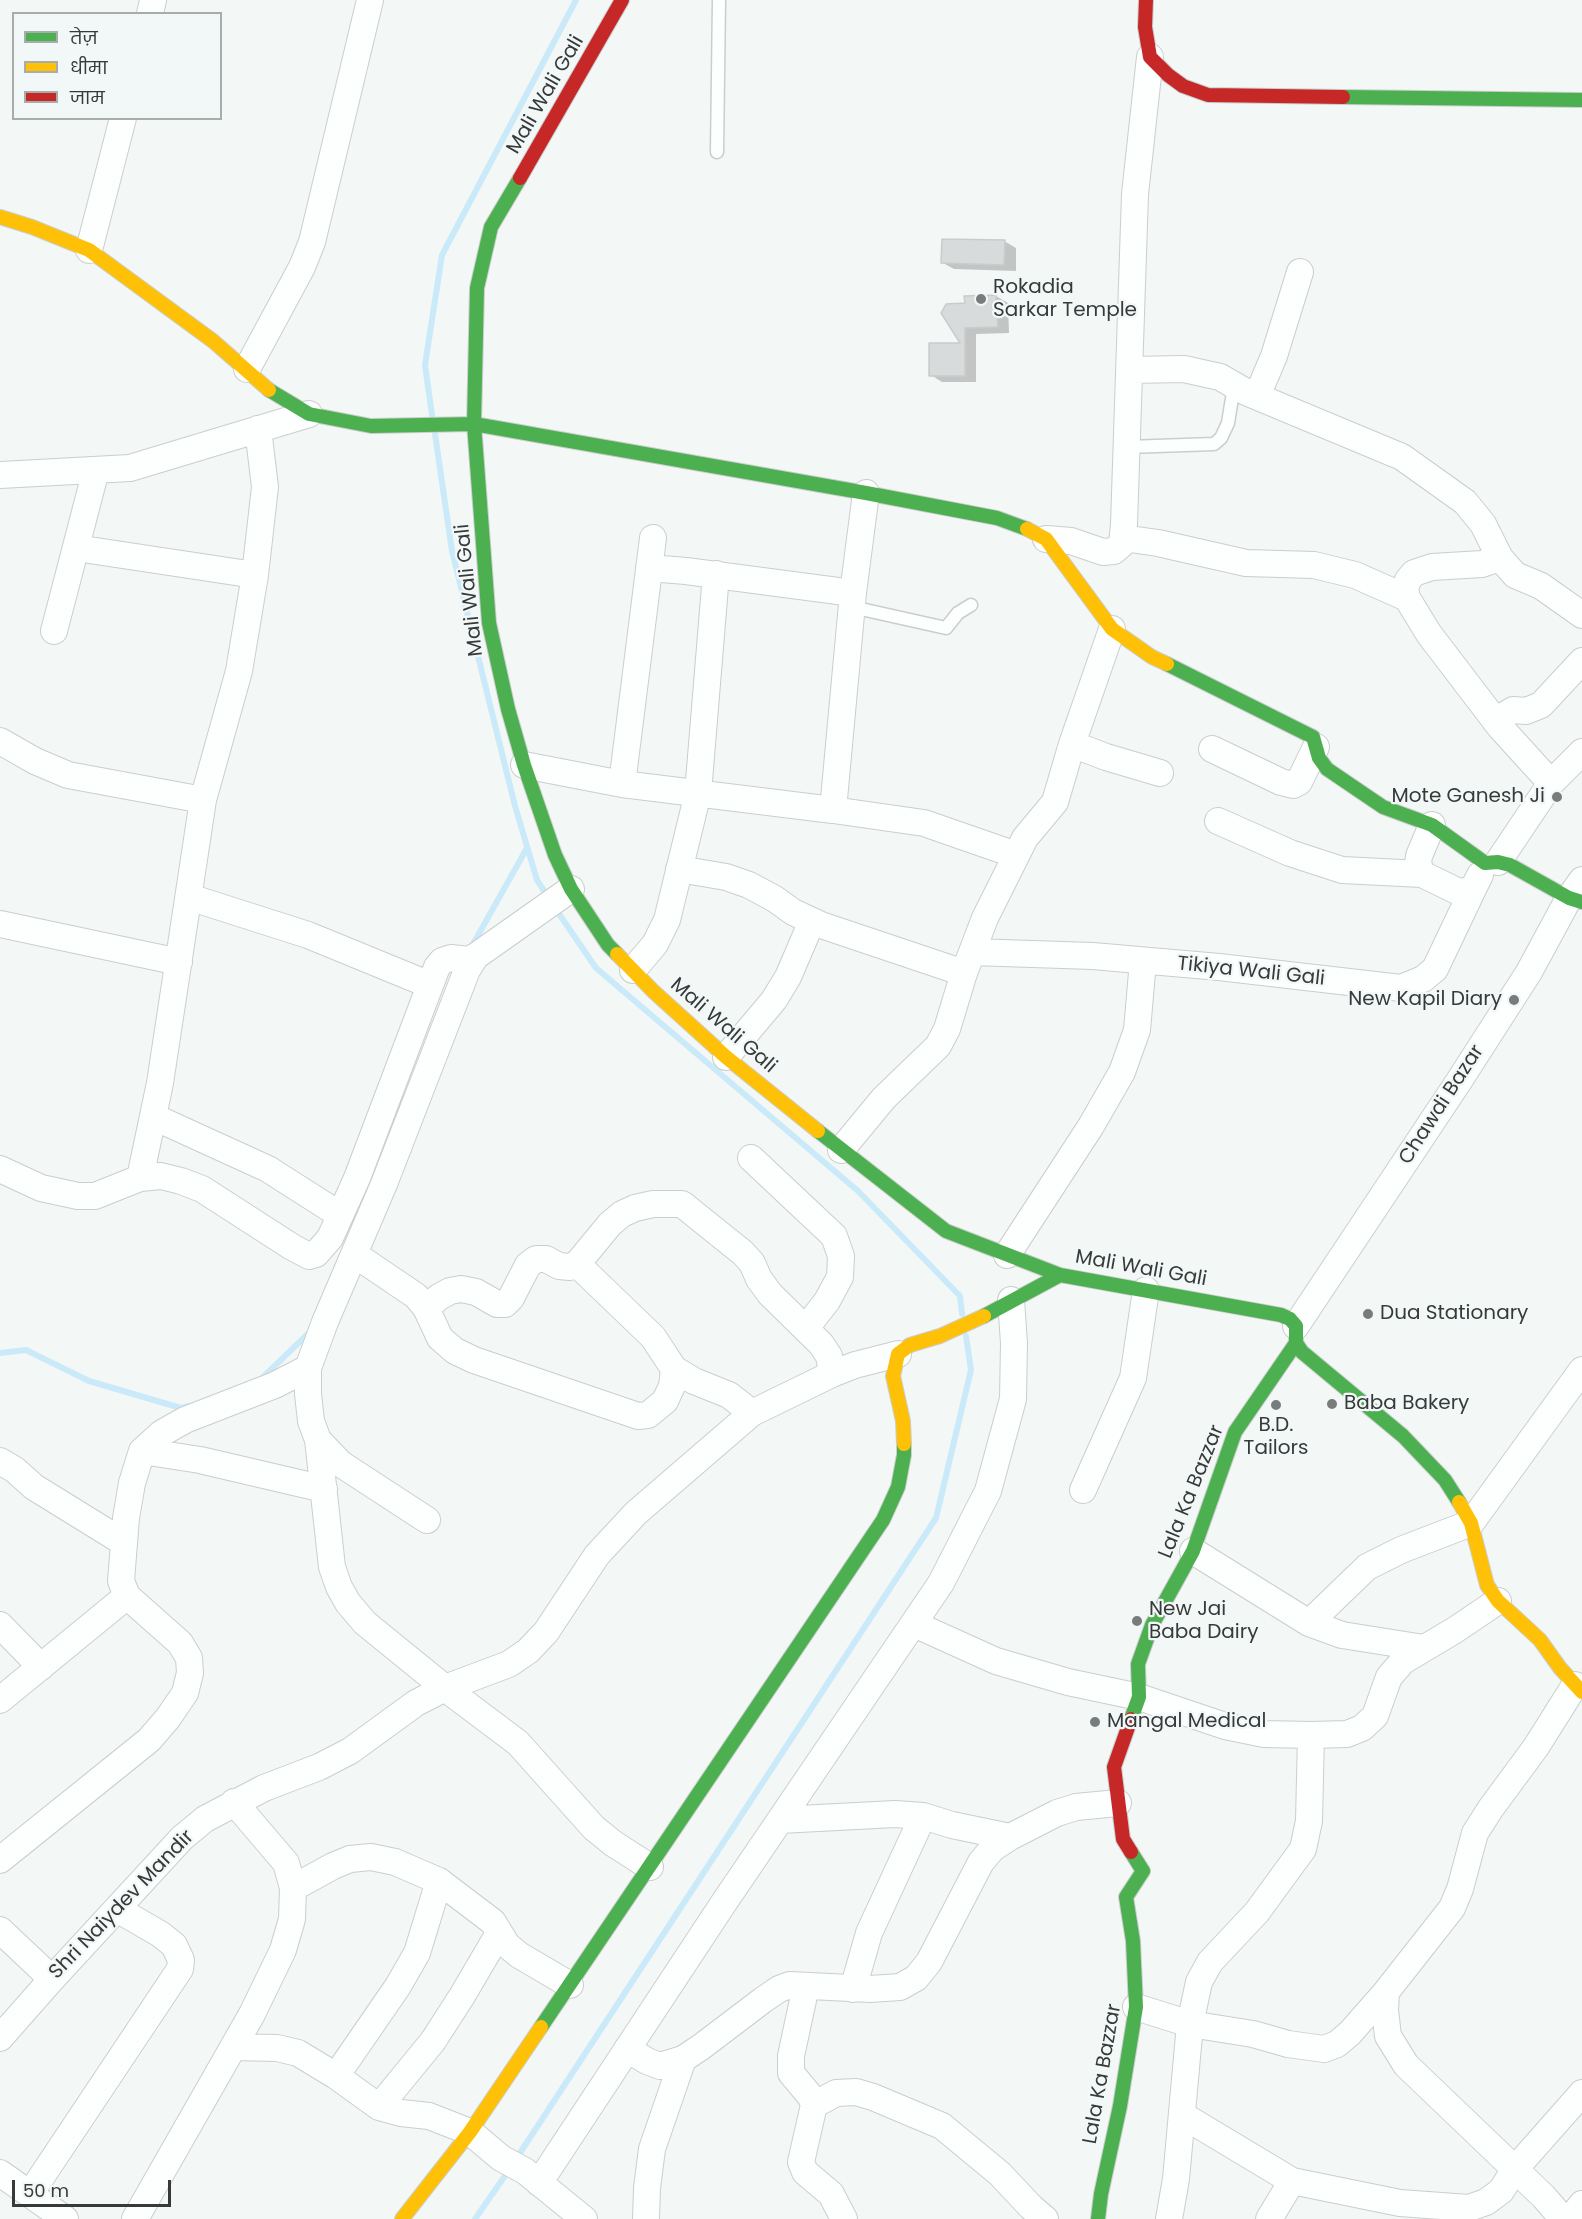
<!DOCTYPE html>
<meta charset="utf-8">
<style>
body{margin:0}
#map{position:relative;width:1582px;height:2219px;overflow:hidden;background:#f3f7f6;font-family:Poppins,"Noto Sans Devanagari",sans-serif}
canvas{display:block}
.legend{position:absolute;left:12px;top:12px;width:210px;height:108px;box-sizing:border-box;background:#f2f8f7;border:2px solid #a8acab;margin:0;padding:8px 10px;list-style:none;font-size:18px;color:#383a3a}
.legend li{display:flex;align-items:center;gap:12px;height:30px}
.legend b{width:30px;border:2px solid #a8acab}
.scale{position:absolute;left:12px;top:2180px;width:159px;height:27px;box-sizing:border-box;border:3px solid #383a3a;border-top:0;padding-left:8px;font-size:18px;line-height:21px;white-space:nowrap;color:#383a3a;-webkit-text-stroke:4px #f2f8f7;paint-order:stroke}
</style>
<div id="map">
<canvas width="1582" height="2219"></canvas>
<ul class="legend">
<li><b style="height:8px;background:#4caf50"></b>तेज़</li>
<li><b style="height:8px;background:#ffc107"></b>धीमा</li>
<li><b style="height:8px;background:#c62828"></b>जाम</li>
</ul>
<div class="scale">50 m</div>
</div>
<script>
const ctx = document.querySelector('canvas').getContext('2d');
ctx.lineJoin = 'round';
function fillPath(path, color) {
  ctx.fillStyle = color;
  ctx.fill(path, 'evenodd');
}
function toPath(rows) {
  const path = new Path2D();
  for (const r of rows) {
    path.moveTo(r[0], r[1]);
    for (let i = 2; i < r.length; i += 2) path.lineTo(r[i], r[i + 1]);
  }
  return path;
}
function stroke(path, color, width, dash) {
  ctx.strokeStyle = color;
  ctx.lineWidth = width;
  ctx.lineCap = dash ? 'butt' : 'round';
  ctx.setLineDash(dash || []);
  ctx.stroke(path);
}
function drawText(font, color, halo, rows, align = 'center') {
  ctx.font = font + ' Poppins,sans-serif';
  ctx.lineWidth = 4.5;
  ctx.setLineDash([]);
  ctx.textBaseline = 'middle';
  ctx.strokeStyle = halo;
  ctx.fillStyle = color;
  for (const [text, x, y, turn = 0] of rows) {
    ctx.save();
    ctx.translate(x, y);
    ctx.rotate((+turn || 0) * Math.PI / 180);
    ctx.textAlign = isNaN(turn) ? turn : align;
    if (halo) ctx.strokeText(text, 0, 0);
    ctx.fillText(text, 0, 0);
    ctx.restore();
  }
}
fillPath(toPath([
 [1004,241,1016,248,1016,271,954,269,943,263],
 [996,296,1008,303,1009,333,976,334,976,382,942,382,931,375,963,345,966,304]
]), '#0003');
stroke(toPath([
 [432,415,425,365,442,255,576,0],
 [435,434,452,551,515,806,537,880,548,897],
 [555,908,596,968,858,1191,960,1296,962,1314],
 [472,946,527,848],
 [0,1353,26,1350,89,1381,181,1408,189,1406],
 [260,1380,311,1331],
 [516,2159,936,1518,971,1370,966,1336],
 [475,2219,509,2170]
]), '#cbeaf9', 6);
const building = toPath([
 [942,239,1005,240,1004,265,941,263,942,239],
 [996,295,998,327,965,328,965,376,929,376,929,343,960,343,941,313,946,304,965,303,964,296,996,295]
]);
fillPath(building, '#d8dbdb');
stroke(building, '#c9cccb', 1.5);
const lane = toPath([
 [717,152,719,0],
 [1127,447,1214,444,1221,438,1228,423,1234,386],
 [852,607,946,628,958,613,971,605]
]);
const street = toPath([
 [150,14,153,0],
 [89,250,123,118],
 [247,369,302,267,312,242,370,0],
 [1130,370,1184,369,1220,377,1246,392,1402,457,1465,502,1483,524,1500,558,1515,575,1541,586,1582,615],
 [1257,396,1274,356,1300,272],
 [0,475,130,468,309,414],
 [1123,538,1158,543,1246,563,1314,565,1355,575,1407,598],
 [1046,539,1071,541,1103,552,1114,551,1122,544,1124,524,1135,194,1150,57],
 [76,548,255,575],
 [1500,558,1482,564,1432,567,1414,573,1408,580,1405,589,1407,598,1429,634,1500,727,1551,783],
 [649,568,686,571,853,593],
 [54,631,96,470],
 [1495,721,1513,710,1526,711,1541,705,1582,661],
 [0,741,35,761,68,775,203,800],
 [1072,744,1106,757,1160,773],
 [1212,749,1281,782,1293,785,1299,782,1316,747],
 [524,765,622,784,833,810,853,593,866,493],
 [622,784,653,538],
 [833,810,924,823,1016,855],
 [1218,821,1290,853,1342,870,1422,874],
 [1432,825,1419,856,1418,864,1422,874,1459,892,1467,891,1474,887,1480,875],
 [1498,862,1551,783,1582,752],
 [679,869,726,877,749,885,775,899,793,912,821,925,964,973],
 [189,897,308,935,430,985],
 [0,924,179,962],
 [972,952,1093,956,1219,967,1401,988,1423,979,1435,969,1474,887],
 [633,970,655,944,667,920,698,793,716,574],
 [726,1057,774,1000,788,977,812,921],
 [154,1117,268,1169,340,1215],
 [841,1150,884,1098,938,1046,947,1029,964,973,985,918,1025,838,1055,802,1072,744,1112,629],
 [751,1158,834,1236,841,1256,840,1277,827,1301,806,1328],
 [0,1169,41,1188,78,1196,95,1196,140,1178,161,1176,181,1181,202,1189,292,1247,309,1256,316,1254,330,1238,357,1178,437,967,442,961,451,958,469,960,476,956,571,889],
 [140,1178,160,1083,203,800,239,671,255,575,265,487,258,429],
 [354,1254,416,1296,426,1308,440,1338,455,1351,474,1360,638,1416,648,1415,665,1401,672,1386,674,1369],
 [1007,1255,1091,1126,1122,1072,1137,1030,1143,961],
 [577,1264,653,1337,674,1369,694,1381,729,1395,752,1413],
 [426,1308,439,1297,450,1291,461,1289,476,1292,497,1304,505,1304,511,1298,528,1265,536,1259,546,1259,559,1266,570,1267,577,1264,610,1224,622,1214,635,1208,653,1204,682,1204,743,1253,752,1263,759,1279,770,1294,821,1344,829,1356,832,1374],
 [1296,1326,1459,1081,1529,972,1569,898,1582,880],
 [318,1440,332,1567,339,1587,348,1603,365,1623,445,1688,518,1743,594,1828,614,1844,650,1867],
 [142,1451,200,1460,324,1489],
 [0,1461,15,1470,34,1487,123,1542],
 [1083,1490,1133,1378,1146,1290],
 [427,1520,341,1464,318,1440,311,1421,308,1394,308,1368,325,1322,384,1184,467,970,476,956],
 [1193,1551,1309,1623,1342,1635,1424,1648],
 [1309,1623,1367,1567,1401,1550,1471,1523,1582,1370],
 [914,1624,996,1661,1068,1682,1139,1697,1225,1726,1264,1734,1311,1735,1347,1734,1362,1728,1375,1716,1389,1677,1403,1661,1455,1630,1498,1601],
 [0,1625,41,1667],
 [0,1700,127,1596],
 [780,1820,895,1814,923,1816,952,1825,1010,1837],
 [0,1860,149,1740,168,1718,185,1693,190,1673,189,1658,180,1643,127,1596,121,1581,126,1518,132,1483,142,1451,162,1433,185,1420,275,1385,308,1368],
 [293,1888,333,1866,350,1859,371,1857,395,1862,439,1881,493,1922,507,1945,519,1955,570,1985],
 [0,1930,52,1979],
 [806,1986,791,2056,791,2073,811,2097,814,2105,801,2162,805,2172,831,2194,844,2219],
 [853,1989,869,1933,923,1816],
 [1136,2007,1190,2024,1253,2034,1288,2044,1324,2049,1337,2044,1350,2033,1386,1992],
 [0,2038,52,1979,182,1838,205,1819,264,1788,319,1767,350,1751,416,1703,445,1688,509,1664,528,1651,546,1632,597,1555,636,1513,752,1413,832,1374,855,1365,898,1354],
 [233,2047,277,2048,298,2053,336,2076,379,2107,401,2113,429,2116,470,2132,501,2158,525,2171,584,2219],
 [627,2049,647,2061,660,2066,683,2059,701,2047,763,2000,779,1989,790,1985,870,1989,900,1987,916,1978,929,1962,981,1862,993,1848,1010,1837,1057,1813,1076,1807,1118,1803],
 [336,2076,398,1986,417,1953,439,1881],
 [814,2105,836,2093,856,2092,873,2097,942,2126,1000,2174,1031,2207,1045,2219],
 [379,2107,433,2041,462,1996,499,1933],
 [1182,2115,1292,2181,1400,2203,1469,2208,1486,2202,1501,2191,1515,2169,1582,2093],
 [0,2173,65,2219],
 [539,2183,723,1904,941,1583,988,1491,1013,1399,1014,1343,1011,1300],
 [30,2194,180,1969,181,1960,174,1945,160,1934,117,1909],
 [135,2219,252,2014,283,1950,292,1919,293,1888,286,1863,234,1802],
 [646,2219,647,2188,652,2149,683,2059],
 [1169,2219,1176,2179,1190,2024,1199,1982,1210,1962,1257,1912,1303,1849,1309,1821,1311,1735],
 [1269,2219,1292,2181],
 [1563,2219,1544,2197,1406,2065,1388,2036,1385,2010,1386,1992,1452,1908,1460,1889,1475,1833,1491,1808,1536,1747,1575,1685],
 [1570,2219,1582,2204]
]);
const fast = toPath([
 [1343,97,1582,100],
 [520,178,491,227,477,288,474,424,489,623,508,709,524,765,555,855,571,889,608,945,617,954],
 [269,390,309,414,371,426,474,424,866,493,997,518,1027,529],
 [1167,664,1313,737,1319,758,1327,769,1383,807,1432,825,1485,863,1498,862,1510,865,1569,898,1582,902],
 [818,1131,946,1231,1060,1275,1281,1315,1290,1319,1296,1326,1296,1343,1302,1352,1403,1436,1445,1480,1459,1502],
 [984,1316,1060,1275],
 [1131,1719,1139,1697,1138,1664,1152,1625,1193,1551,1235,1432,1296,1343],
 [541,2027,883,1520,898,1487,904,1455,904,1444],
 [1098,2219,1101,2194,1120,2106,1136,2007,1133,1941,1126,1897,1143,1871,1131,1852]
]);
const slow = toPath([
 [0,217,32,227,89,250,213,341,269,390],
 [1027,529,1046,539,1112,629,1152,657,1167,664],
 [617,954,653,991,726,1057,818,1131],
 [904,1444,903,1421,893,1376,898,1354,910,1345,940,1336,984,1316],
 [1459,1502,1471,1523,1487,1585,1498,1601,1540,1640,1560,1668,1582,1692],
 [402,2219,470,2132,541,2027]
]);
const jam = toPath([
 [1146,0,1145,27,1150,57,1168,75,1183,86,1208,95,1343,97],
 [520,178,622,0],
 [1131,1719,1114,1767,1123,1839,1131,1852]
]);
stroke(lane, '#cbcece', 15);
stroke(street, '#cbcece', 28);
stroke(fast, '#cbcece', 16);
stroke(slow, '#cbcece', 16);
stroke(jam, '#cbcece', 16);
stroke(lane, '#fdfefe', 12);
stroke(street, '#fdfefe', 26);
stroke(fast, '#4caf50', 14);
stroke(slow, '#ffc107', 14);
stroke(jam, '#c62828', 14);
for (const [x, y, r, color] of [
 [981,299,6,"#797c7c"],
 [1557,797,6,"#797c7c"],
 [1514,1000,6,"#797c7c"],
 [1368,1314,6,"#797c7c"],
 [1332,1404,6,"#797c7c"],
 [1276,1405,6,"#797c7c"],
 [1137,1621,6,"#797c7c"],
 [1095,1722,6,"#797c7c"]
]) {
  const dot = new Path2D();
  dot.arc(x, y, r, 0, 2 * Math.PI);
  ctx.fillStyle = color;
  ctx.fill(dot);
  stroke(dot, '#f2f8f7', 2);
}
drawText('20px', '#383a3a', '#f2f8f7', [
 ["Mali Wali Gali",546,95,-60],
 ["Mali Wali Gali",470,590,-96],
 ["Tikiya Wali Gali",1251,972,6],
 ["Mali Wali Gali",723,1026,41],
 ["Chawdi Bazar",1442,1105,-57],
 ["Mali Wali Gali",1141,1269,10],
 ["Lala Ka Bazzar",1192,1492,-68],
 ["Shri Naiydev Mandir",122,1905,-46],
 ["Lala Ka Bazzar",1103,2074,-80]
]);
drawText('20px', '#383a3a', '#f2f8f7', [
 ["Rokadia",993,288],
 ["Sarkar Temple",993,311],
 ["Mote Ganesh Ji",1545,797,"right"],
 ["New Kapil Diary",1502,1000,"right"],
 ["Dua Stationary",1380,1314],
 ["Baba Bakery",1344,1404],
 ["B.D.",1276,1426,"center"],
 ["Tailors",1276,1449,"center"],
 ["New Jai",1149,1610],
 ["Baba Dairy",1149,1633],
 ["Mangal Medical",1107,1722]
], 'left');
</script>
